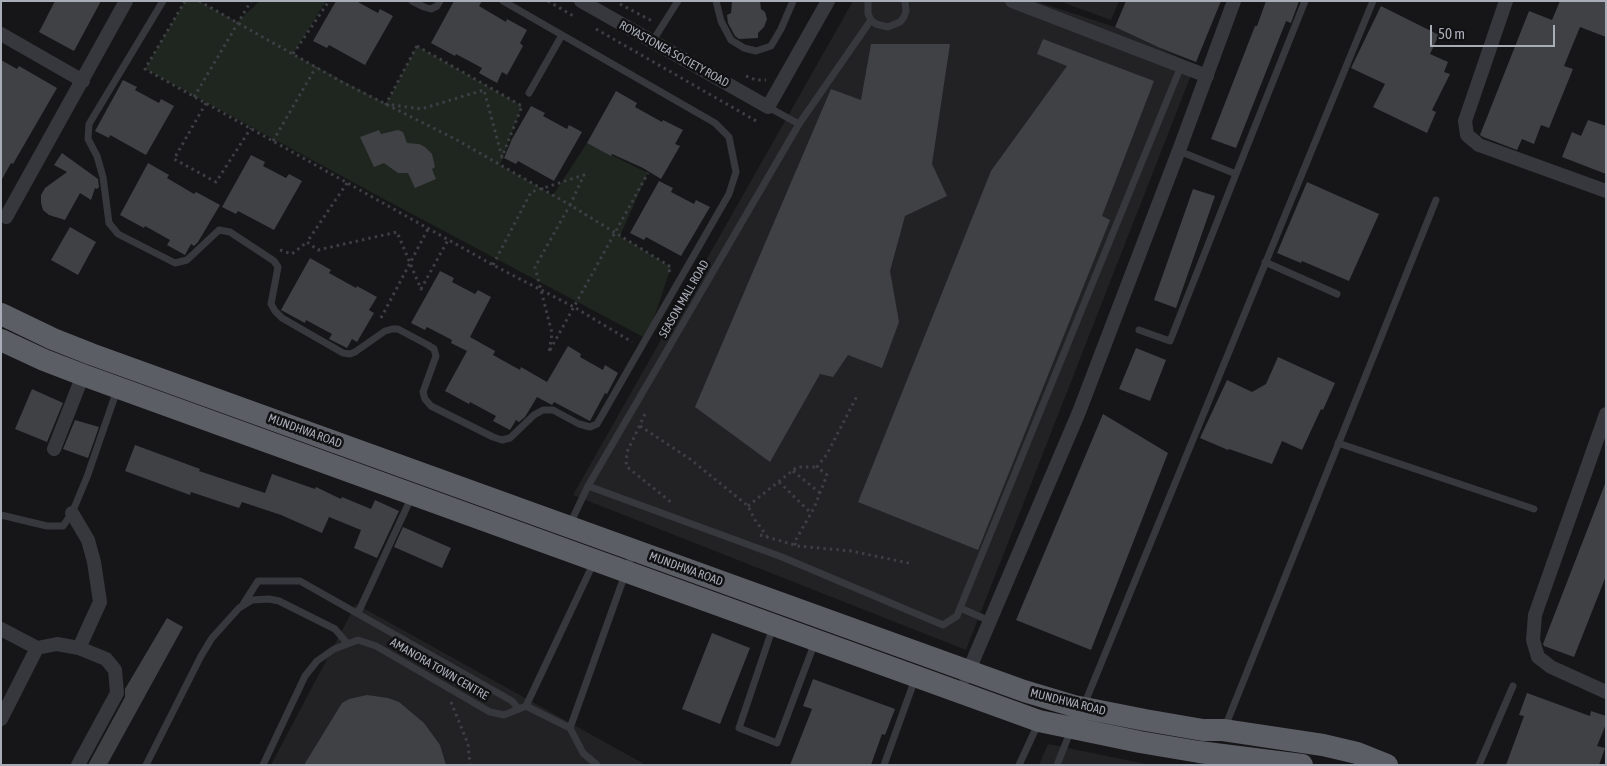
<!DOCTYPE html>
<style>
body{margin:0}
#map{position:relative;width:1607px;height:766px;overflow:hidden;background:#161618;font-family:"Asap Condensed",sans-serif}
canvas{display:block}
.frame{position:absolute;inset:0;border:2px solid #a8adb8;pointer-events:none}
.scale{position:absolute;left:1430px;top:25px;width:125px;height:22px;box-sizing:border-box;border:2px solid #a8adb8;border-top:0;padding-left:6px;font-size:15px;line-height:18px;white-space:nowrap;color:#a8adb8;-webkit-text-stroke:4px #111113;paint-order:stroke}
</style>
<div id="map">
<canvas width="1607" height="766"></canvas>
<div class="frame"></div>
<div class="scale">50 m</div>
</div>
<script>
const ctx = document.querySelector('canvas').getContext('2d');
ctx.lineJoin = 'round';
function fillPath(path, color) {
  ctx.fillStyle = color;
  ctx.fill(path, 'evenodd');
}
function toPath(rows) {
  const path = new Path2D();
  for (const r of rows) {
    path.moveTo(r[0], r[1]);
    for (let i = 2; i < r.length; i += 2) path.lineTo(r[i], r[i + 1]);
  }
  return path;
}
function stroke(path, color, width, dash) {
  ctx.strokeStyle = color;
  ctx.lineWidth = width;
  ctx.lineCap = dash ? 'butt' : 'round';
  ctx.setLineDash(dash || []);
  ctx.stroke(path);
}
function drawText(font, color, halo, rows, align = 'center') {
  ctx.font = font + ' "Asap Condensed",sans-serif';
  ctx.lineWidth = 5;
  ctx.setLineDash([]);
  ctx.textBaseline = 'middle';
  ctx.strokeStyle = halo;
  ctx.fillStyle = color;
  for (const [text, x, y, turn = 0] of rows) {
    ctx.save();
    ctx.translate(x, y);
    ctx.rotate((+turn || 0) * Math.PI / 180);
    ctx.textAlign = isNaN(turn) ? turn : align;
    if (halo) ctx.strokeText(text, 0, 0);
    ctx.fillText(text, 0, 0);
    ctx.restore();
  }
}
fillPath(toPath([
 [853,1,1035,1,1115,27,1195,65,966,650,573,495],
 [1059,1,1119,1,1111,20],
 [356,604,646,765,271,765],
 [1048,744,1151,765,1039,765]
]), '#222225');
fillPath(toPath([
 [185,1,199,1,237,22,260,1,326,1,293,54,386,104,417,46,522,106,500,165,553,195,587,143,648,173,620,236,671,267,647,339,382,198,145,69]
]), '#1e261f');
fillPath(toPath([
 [55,1,101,1,74,51,39,32],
 [336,1,356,1,378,13,380,9,393,16,365,65,329,45,327,48,313,41],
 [454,1,482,1,479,6,506,22,507,19,527,30,520,43,523,46,507,75,502,72,497,83,479,73,482,68,456,54,455,56,431,43],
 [732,1,760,1,761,9,765,12,767,19,764,27,758,33,758,38,739,39,735,36,728,23,727,15,731,13],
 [1126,1,1221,1,1196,62,1160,48,1115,27],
 [1266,1,1299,1,1291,23,1286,21,1236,148,1211,139,1255,26,1257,26],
 [1560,1,1606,1,1606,37,1580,27,1564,66,1573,69,1549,128,1541,125,1534,144,1522,139,1517,150,1483,137,1480,135,1529,11,1552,20],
 [1381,6,1439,35,1430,54,1448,62,1444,72,1450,74,1432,110,1436,112,1427,133,1373,107,1385,84,1351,68],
 [1043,39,1154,81,1102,216,1110,220,978,550,858,502,991,171,1067,66,1037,54],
 [871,44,950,44,932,164,947,196,905,216,890,271,899,322,882,368,848,355,833,377,820,374,770,462,695,407,831,89,861,100],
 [1,60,17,69,19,66,57,88,13,164,11,163,1,181],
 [123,80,137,87,135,90,159,103,161,99,174,106,146,155,110,135,109,138,95,131],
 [616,91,637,103,635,107,662,122,663,120,683,130,675,144,680,146,661,179,643,168,612,154,611,156,587,143],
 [531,106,545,113,543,116,567,129,569,125,582,132,554,181,518,161,516,164,504,158,512,139],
 [1588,120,1606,126,1606,174,1562,157,1572,132,1581,136],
 [379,130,381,134,398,130,403,132,407,143,419,144,425,147,432,154,435,167,432,169,436,179,415,188,408,173,398,173,384,163,374,167,360,137],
 [62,153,98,179,99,187,97,189,95,188,91,200,80,193,65,220,49,215,43,210,41,203,41,195,45,188,67,172,54,165],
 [251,155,265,162,263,166,286,178,289,174,302,181,274,230,238,211,236,214,222,207],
 [148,163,169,175,167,178,194,194,196,192,220,205,198,242,194,246,191,244,185,255,167,245,170,240,145,226,144,228,120,215],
 [659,181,673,188,671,192,694,204,696,200,710,207,681,256,646,237,644,240,630,233],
 [1307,182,1379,214,1349,281,1302,261,1301,263,1277,253],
 [1193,189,1215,196,1176,308,1154,300],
 [70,227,96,242,78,275,51,260],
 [310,258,331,270,329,273,356,288,357,286,377,297,369,310,374,313,357,342,352,339,347,348,329,339,332,334,306,320,305,323,281,310],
 [440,271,454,278,452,282,475,294,478,290,491,297,470,337,495,351,493,355,520,370,521,367,547,382,568,346,581,354,580,357,603,370,605,365,618,373,607,394,605,393,590,421,554,402,552,405,537,397,525,417,519,422,516,420,510,430,493,421,496,416,470,402,469,404,445,391,467,351,451,343,452,340,427,327,425,330,411,323],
 [1136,348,1166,360,1150,401,1119,389],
 [1278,357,1335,383,1323,410,1321,409,1302,450,1282,441,1272,464,1229,449,1228,450,1200,438,1227,380,1252,392,1266,384],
 [32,389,63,403,47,442,15,429],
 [1103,414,1168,453,1091,650,1016,620],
 [75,420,99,427,88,458,63,449],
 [135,445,200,469,199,471,265,493,272,474,315,489,316,487,341,499,342,497,371,509,375,500,399,511,377,558,354,548,361,530,329,517,322,533,281,515,242,502,239,508,191,492,190,495,125,471],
 [1605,484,1606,576,1574,657,1544,646,1543,644],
 [403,527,451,548,442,568,394,547],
 [167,618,183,627,107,765,88,765,125,697,125,689],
 [712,633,750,648,720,724,682,709],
 [813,679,895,709,885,735,882,734,871,765,790,765,812,709,803,706],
 [1527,693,1590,716,1591,711,1606,716,1606,724,1597,746,1605,748,1599,765,1506,765,1524,716,1519,715],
 [367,695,388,698,399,702,424,723,440,745,446,765,304,765,342,703,349,699]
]), '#404145');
stroke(toPath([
 [185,1,145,69,493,265,574,307,632,342],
 [199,1,342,82,457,140,570,205,535,267,552,333,549,353],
 [548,1,575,17],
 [620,4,652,21],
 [596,29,758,122],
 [417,46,522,106,502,157,484,90,421,109,386,104,417,46],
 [293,54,329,1],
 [746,76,756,80,766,80],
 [194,97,251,1],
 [206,103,174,159,216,182,251,128],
 [273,141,316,67],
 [347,183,307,242,318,250,397,232,421,289,448,240],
 [280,250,292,254,307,242],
 [493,265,531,192,584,175,570,205,671,267,668,274],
 [381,318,428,229],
 [550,350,648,173],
 [645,414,627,452,626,466,672,503],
 [640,426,690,459,748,506,755,520,767,536],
 [793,471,820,493],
 [779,482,811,513],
 [748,506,797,467,817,467],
 [760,535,798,546,851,551,913,564],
 [796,545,794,543,814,508,827,475,817,467,827,454,857,396],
 [451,702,468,744,470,765]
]), '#3d3f44', 3, [2.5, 4]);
stroke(toPath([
 [163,1,89,124,88,139,97,156,103,177,109,223,118,234,175,263,187,260,219,230,230,232,274,261,278,267,271,304,275,311,282,318,343,353,350,354,355,352,385,331,392,329,398,329,428,345,434,349,436,356,423,392,425,399,431,406,493,437,502,440,510,438,534,415,543,410,553,410,579,424,590,427,597,424,729,194,736,172,729,137,715,123,503,1],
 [412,1,424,7,431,9,437,6,440,1],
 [716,1,721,21,731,40,744,48,756,51,771,46,781,29,793,1],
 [868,1,868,14,871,20,876,24,888,27,900,22,904,17,906,11,905,1],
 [652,42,678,1],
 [529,93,562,35],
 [768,107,799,124],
 [1179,151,1236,174,1305,1],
 [1265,262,1337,294],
 [1139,330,1170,341,1236,174],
 [1338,443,1534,509],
 [588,486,782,557,943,625,957,616,960,608,990,621],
 [1,515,47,526,63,526,72,513,87,477,117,390],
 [570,524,588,486,799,124,871,20],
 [242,606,258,581,300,581,512,701,519,709],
 [960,608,1181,66],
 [358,613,411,498],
 [773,627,739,728,777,743,815,642],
 [1084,705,1373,1],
 [526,706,570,728,583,753,597,765],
 [1225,727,1436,200],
 [570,728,633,552],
 [146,765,201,656,212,638,239,608,252,600,269,599,279,601,335,629,347,643],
 [263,765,305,676,317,661,334,649,358,640,376,646,490,712,504,715,526,706,594,562],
 [884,765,915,679],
 [1019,765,1038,724],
 [1057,765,1071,730],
 [1479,765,1513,686]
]), '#37383d', 7);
stroke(toPath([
 [581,1,768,107,828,1],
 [1012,1,1207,76],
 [1506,1,1465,121,1467,135,1479,145,1606,191],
 [1,34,83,81],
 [6,217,126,1],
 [1606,414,1535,615,1533,640,1538,657,1551,667,1606,692],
 [54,449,83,375],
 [72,513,88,540,94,562,100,602,79,648],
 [1,629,37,648,57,644,79,648,106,659,115,670,117,693,78,765],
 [966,677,1079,412,1181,145,1234,1],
 [1,719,37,648]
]), '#37383d', 14);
stroke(toPath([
 [1,314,53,339,91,354,1024,691,1074,706,1145,720,1203,730,1223,730,1323,745,1357,753,1387,765],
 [1,340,44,360,83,375,1039,721,1140,742,1199,752,1302,765]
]), '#5b5e65', 22);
drawText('12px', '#a8adb8', '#111113', [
 ["ROYASTONEA SOCIETY ROAD",674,54,29],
 ["SEASON MALL ROAD",684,299,-60],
 ["MUNDHWA ROAD",305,431,20],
 ["MUNDHWA ROAD",686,569,20],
 ["AMANORA TOWN CENTRE",439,669,30],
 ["MUNDHWA ROAD",1068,702,14]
]);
</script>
